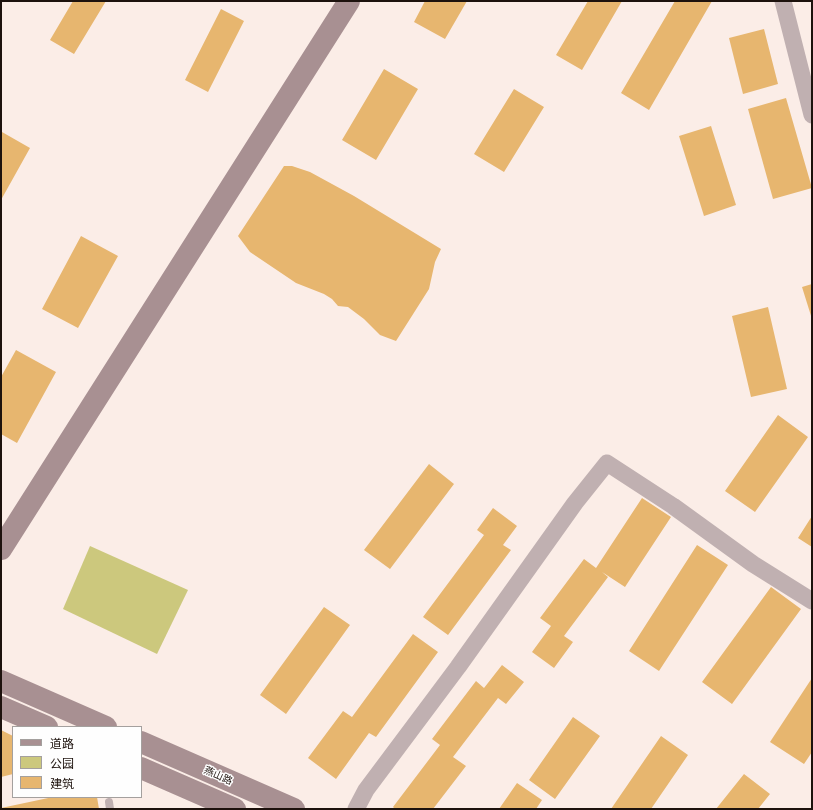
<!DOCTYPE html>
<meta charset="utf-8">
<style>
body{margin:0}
#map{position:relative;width:813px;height:810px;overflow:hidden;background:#fbede7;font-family:"PT Sans Narrow","Noto Sans SC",sans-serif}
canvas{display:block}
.frame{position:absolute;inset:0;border:2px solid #1d120d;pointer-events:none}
.legend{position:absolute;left:12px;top:726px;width:130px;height:72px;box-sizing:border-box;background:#fefefe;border:1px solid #a4a09e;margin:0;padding:5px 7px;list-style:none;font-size:12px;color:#1d120d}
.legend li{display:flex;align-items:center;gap:8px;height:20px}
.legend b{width:20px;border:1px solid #a4a09e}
</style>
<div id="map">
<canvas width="813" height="810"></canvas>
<div class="frame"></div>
<ul class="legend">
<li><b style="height:5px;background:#a89092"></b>道路</li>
<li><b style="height:11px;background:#ccc87d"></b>公园</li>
<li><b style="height:11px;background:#e7b66f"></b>建筑</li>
</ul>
</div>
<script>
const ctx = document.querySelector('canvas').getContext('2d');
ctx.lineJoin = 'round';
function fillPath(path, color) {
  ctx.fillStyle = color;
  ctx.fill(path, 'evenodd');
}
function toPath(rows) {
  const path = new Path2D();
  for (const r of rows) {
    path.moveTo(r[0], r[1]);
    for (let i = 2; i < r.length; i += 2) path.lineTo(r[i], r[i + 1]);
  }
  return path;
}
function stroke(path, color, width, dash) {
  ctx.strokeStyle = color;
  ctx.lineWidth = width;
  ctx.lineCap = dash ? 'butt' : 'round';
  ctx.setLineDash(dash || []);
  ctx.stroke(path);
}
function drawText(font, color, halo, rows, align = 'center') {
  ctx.font = font + ' "PT Sans Narrow","Noto Sans SC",sans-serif';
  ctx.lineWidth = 3;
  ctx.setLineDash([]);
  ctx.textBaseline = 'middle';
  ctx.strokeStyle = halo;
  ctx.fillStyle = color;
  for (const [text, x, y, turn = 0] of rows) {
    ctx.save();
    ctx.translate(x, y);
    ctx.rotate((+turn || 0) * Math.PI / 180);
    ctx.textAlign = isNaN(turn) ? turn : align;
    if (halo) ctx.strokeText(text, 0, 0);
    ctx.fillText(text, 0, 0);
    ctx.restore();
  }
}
fillPath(toPath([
 [90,546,188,590,157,654,63,609]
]), '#ccc87d');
fillPath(toPath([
 [73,1,106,1,74,54,50,40],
 [425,1,467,1,445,39,414,22],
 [588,1,622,1,582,70,556,55],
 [675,1,712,1,649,110,621,93],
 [221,9,244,21,208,92,185,80],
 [764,29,778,84,743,94,729,38],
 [384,69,418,89,376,160,342,140],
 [514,89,544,107,504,172,474,154],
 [786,98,812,188,773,199,748,109],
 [711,126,736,205,704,216,679,136],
 [2,132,30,148,1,200,1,133],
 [284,166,292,166,310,172,354,196,441,249,435,262,429,289,396,341,380,335,364,319,348,307,338,306,332,299,324,294,296,283,250,252,238,236],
 [81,236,118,256,78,328,42,309],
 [812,284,812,319,802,287],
 [768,307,787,389,751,397,732,316],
 [16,350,56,372,17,443,1,434,1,377],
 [778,415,808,437,755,512,725,491],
 [429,464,454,484,390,569,364,550],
 [642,498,671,517,625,587,602,572,608,577,564,636,573,642,554,668,532,652,551,626,540,618,584,559,596,568],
 [493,508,517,526,503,545,511,550,448,635,423,617,484,535,477,530],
 [812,516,812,547,798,538],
 [697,545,728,565,659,671,629,651],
 [771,587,801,609,732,704,702,682],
 [324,607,350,625,286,714,260,695],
 [413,634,438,652,376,737,369,733,336,779,308,758,343,711,352,717],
 [502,665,524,682,506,704,498,698,453,757,466,766,433,809,395,809,393,807,440,745,432,739,476,681,484,688],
 [812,678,812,752,804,764,770,742],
 [573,717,600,736,555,799,529,780],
 [1,730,13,736,13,774,1,777],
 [661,736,688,755,651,809,611,809],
 [744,774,770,794,758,809,716,809],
 [517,783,542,800,536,809,499,809],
 [53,797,97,797,99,809,1,809,1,808]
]), '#e7b66f');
stroke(toPath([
 [109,802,110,809]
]), '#c0b0b1', 8);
stroke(toPath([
 [783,1,812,115],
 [356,809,366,790,458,667,575,503,607,463,673,506,753,564,812,601]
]), '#c0b0b1', 17);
stroke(toPath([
 [1,549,349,1],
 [1,681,106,727],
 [1,707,47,727],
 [141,742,294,809],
 [141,768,235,809]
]), '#a89092', 22);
drawText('10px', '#1d120d', '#fefefe', [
 ["燕山路",218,776,24]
]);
</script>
